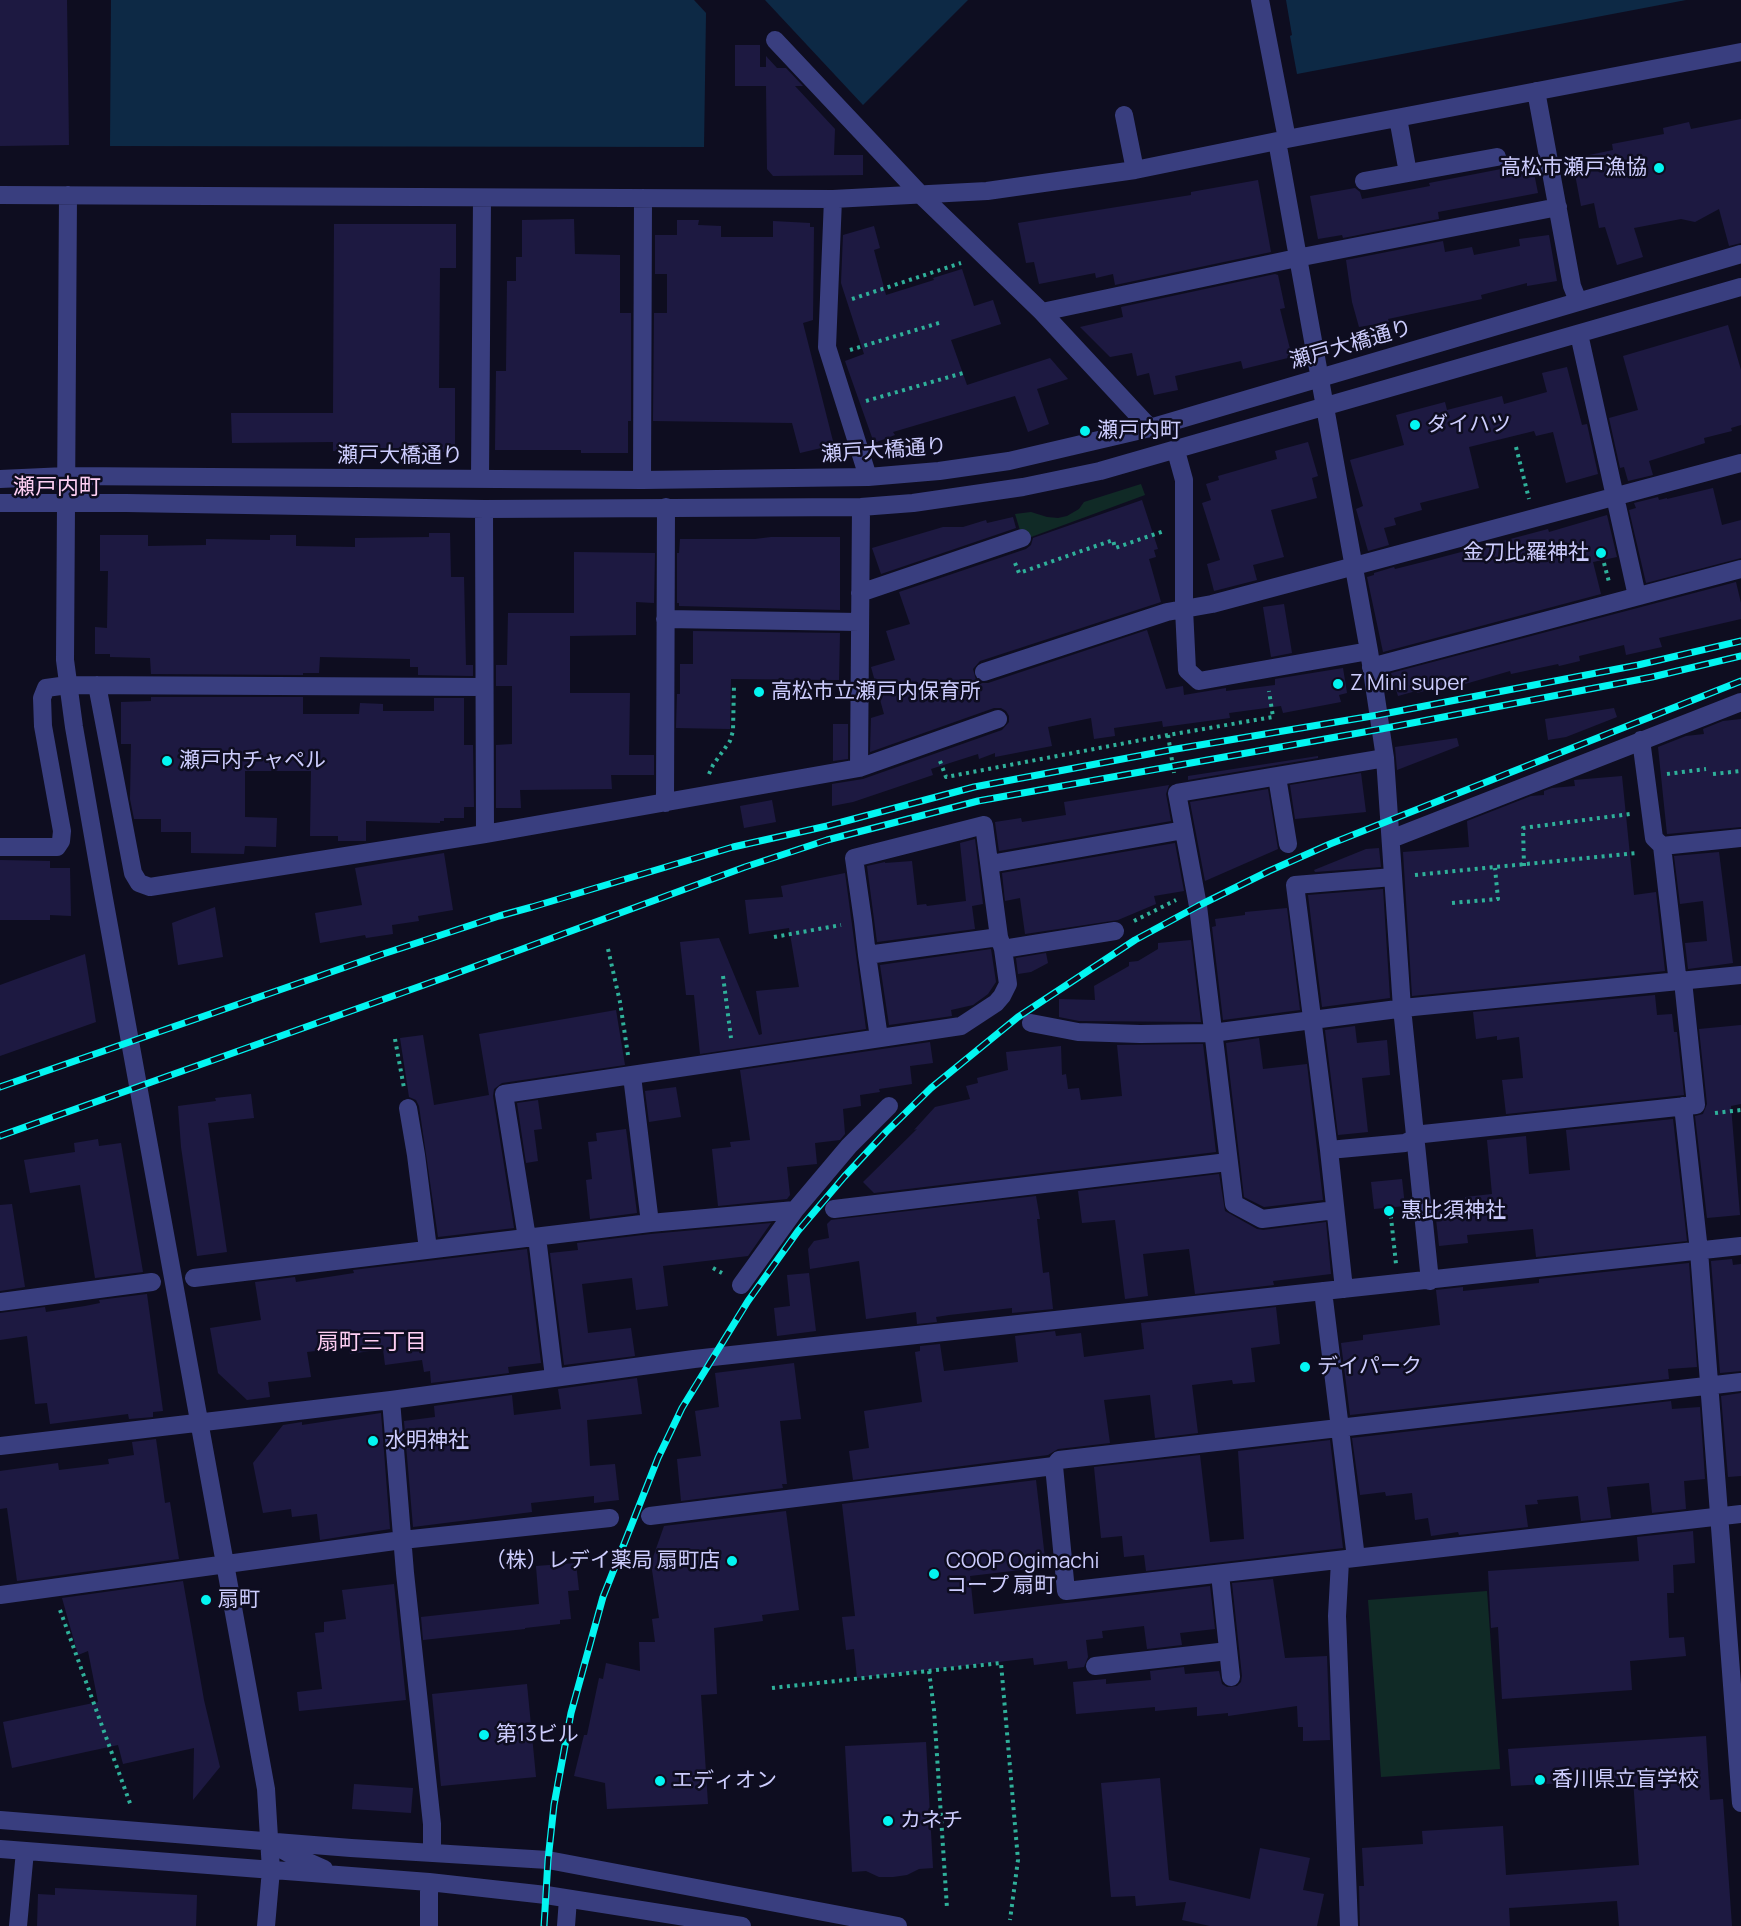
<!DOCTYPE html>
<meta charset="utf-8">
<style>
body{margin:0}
canvas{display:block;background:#0e0d20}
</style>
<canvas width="1741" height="1926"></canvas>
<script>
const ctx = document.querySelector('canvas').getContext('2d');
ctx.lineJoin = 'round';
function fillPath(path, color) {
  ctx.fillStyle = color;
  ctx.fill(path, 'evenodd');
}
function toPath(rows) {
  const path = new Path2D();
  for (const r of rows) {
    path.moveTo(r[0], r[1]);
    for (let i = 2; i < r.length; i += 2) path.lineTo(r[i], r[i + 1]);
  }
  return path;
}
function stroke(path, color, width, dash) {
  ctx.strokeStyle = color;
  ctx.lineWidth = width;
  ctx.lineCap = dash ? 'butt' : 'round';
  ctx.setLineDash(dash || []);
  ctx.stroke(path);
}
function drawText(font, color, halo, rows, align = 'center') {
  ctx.font = font + ' Manrope,"Noto Sans JP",sans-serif';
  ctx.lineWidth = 5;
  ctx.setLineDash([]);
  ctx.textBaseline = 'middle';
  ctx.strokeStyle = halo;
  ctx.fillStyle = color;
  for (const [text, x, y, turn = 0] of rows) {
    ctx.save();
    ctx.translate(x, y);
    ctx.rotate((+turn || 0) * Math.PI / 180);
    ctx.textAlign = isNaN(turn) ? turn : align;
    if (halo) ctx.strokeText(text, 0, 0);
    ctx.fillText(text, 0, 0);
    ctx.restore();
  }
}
fillPath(toPath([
 [1141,484,1145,495,1023,540,1015,514,1031,512,1047,517,1058,518,1067,516,1079,509,1084,502],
 [1487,1591,1500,1769,1381,1777,1368,1600]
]), '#102a26');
fillPath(toPath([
 [111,0,694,0,706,13,704,147,110,146],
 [765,0,968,0,863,105],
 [1286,0,1686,0,1297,74,1290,36,1292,35]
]), '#0d2945');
fillPath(toPath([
 [0,0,67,0,69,145,0,146],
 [735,45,760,45,760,67,766,67,766,56,777,68,786,68,803,86,795,86,835,129,834,155,863,155,863,175,773,176,767,169,766,86,735,86],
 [1741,119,1741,243,1729,246,1719,209,1695,222,1681,219,1634,228,1643,257,1617,265,1605,227,1599,228,1594,203,1581,206,1574,169,1577,168,1575,158,1613,150,1612,144,1664,134,1663,128,1689,122,1691,129],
 [1532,163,1538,193,1438,212,1439,219,1343,238,1342,235,1318,239,1310,196,1355,188,1360,192,1362,199,1430,186,1429,183],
 [1258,180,1271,252,1115,285,1113,274,1096,278,1095,273,1039,284,1034,262,1026,263,1018,223,1191,195,1191,192],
 [574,219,575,254,620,255,620,313,631,313,631,421,628,421,628,453,581,453,581,450,495,450,496,371,506,371,507,281,516,281,516,257,522,257,522,220],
 [677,220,699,220,698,225,721,226,721,237,773,237,773,221,810,223,810,227,814,227,813,320,803,323,834,445,800,453,792,423,653,421,654,313,667,313,667,274,655,274,655,235,677,235],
 [334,224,456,224,456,268,440,268,439,388,455,388,455,452,333,451,333,442,232,443,231,413,333,413],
 [874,226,880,248,874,250,886,295,934,280,933,278,962,269,974,306,993,300,1001,324,951,340,967,385,1050,358,1068,379,1037,389,1049,424,1028,432,1015,396,893,432,895,435,874,443,845,361,864,354,841,283,843,235],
 [1549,235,1557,281,1527,286,1527,283,1481,295,1482,299,1388,319,1389,322,1359,327,1352,302,1346,260,1443,241,1445,252,1472,247,1474,255,1520,246,1519,239],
 [1275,274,1278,275,1285,308,1280,309,1292,357,1243,369,1241,361,1175,376,1178,390,1154,395,1149,373,1137,376,1132,353,1110,357,1080,327,1123,317,1121,307],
 [1728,325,1741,370,1741,425,1731,428,1732,431,1704,438,1705,443,1649,461,1653,475,1628,481,1624,467,1620,468,1609,418,1638,410,1623,356],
 [1567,367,1582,425,1587,424,1598,474,1566,483,1553,432,1536,436,1534,431,1469,447,1479,488,1420,503,1422,510,1394,518,1396,525,1384,528,1389,545,1368,551,1356,509,1363,506,1350,460,1404,445,1396,415,1445,402,1447,410,1502,396,1504,404,1547,392,1542,373],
 [1308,442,1318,476,1312,478,1317,498,1271,510,1284,557,1253,565,1257,580,1214,591,1207,564,1220,560,1202,503,1211,500,1206,484,1219,480,1218,476,1277,459,1275,451],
 [1713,488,1722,525,1741,520,1741,558,1646,583,1629,510,1636,508,1634,503,1658,497,1659,500,1667,498,1667,499],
 [1142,500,1158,549,1154,550,1156,557,1149,559,1161,602,980,661,973,669,976,680,981,683,988,683,1147,630,1166,689,1183,686,1184,695,1226,688,1226,691,1275,685,1275,679,1343,668,1347,693,1339,695,1341,702,1283,713,1281,706,1229,713,1230,718,1163,727,1162,721,1114,728,1115,736,1094,739,1091,718,1048,727,1052,746,995,757,995,753,979,759,978,754,931,769,933,775,853,802,832,806,832,784,863,779,1002,730,1009,722,1009,716,1006,711,1001,708,994,708,870,752,871,718,884,714,871,667,895,660,886,631,910,624,899,592,1026,549,1031,545,1033,538],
 [1607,515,1617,557,1593,562,1601,594,1383,652,1367,577,1374,575,1374,573,1394,567,1395,569,1431,560,1548,529,1549,532],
 [1013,517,1016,528,881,574,872,548,943,527,963,527,986,520,987,523],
 [429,533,450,533,451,577,464,577,466,665,473,665,473,676,418,675,418,667,410,667,410,659,320,657,319,673,303,673,303,675,151,674,150,658,110,657,110,654,95,654,95,627,107,628,108,571,100,571,100,535,148,535,148,546,206,545,206,539,270,540,270,535,296,535,296,546,355,547,355,538,429,537],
 [771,537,840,537,840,610,679,606,679,603,677,603,677,553,679,553,680,539,755,539],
 [574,552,655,553,654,603,636,602,636,635,570,636,570,693,630,693,629,755,654,755,654,775,611,775,612,789,520,790,521,808,496,808,496,745,512,744,512,686,496,686,496,665,507,665,508,613,574,613],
 [1736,582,1741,603,1741,619,1659,638,1662,647,1626,655,1624,645,1579,656,1580,661,1559,666,1558,664,1511,674,1510,671,1465,684,1464,682,1440,689,1439,687,1417,693,1416,691,1398,696,1391,673],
 [1284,604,1292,653,1271,657,1263,607],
 [693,631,840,633,839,680,731,679,730,729,676,728,677,694,680,694,680,664,693,664],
 [151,697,303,697,303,714,359,714,360,703,383,704,383,711,434,711,434,698,464,698,464,745,473,745,474,807,464,807,464,818,444,818,444,821,440,821,440,823,366,821,366,841,338,841,338,836,310,836,311,771,245,771,245,817,277,818,276,847,245,846,244,854,191,853,191,832,161,832,161,819,134,819,130,799,131,744,121,744,121,702,151,701],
 [1614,708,1617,717,1566,737,1548,740,1545,719],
 [1741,719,1741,827,1667,834,1658,747,1686,736,1704,734,1703,729,1723,721],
 [833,724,848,724,848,759,833,761],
 [1457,738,1459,746,1397,770,1395,747],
 [1318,756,1318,758,1188,780,1188,776],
 [1361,773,1366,812,1295,819,1290,785],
 [1622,776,1634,895,1656,892,1665,971,1412,996,1403,852,1469,847,1467,821,1531,796,1544,795,1544,791,1552,788,1575,786,1574,780],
 [1169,785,1166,794,1171,821,999,851,995,822,1021,818,1022,822,1066,815,1064,802],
 [1268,789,1278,849,1205,881,1190,802],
 [772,800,776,822,744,828,740,806],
 [975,839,983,904,972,906,975,929,877,942,867,866,885,862,885,863,912,861,917,905,926,904,927,906,966,901,960,843],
 [1175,843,1184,891,1154,896,1156,904,1118,920,1025,934,1020,898,1005,901,1002,873],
 [1379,848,1381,867,1315,872,1314,870,1366,849],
 [1719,852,1733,963,1688,969,1685,943,1707,941,1703,901,1680,904,1674,856],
 [444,853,453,910,418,916,419,921,392,925,393,934,366,938,365,935,320,943,315,913,362,905,355,868],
 [0,860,50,861,50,868,70,868,71,916,50,915,50,920,0,920],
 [845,873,866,1029,700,1054,694,995,686,995,680,942,719,938,759,1035,762,1034,756,991,799,987,789,928,749,934,745,900,783,897,781,886],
 [1383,889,1390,998,1322,1007,1308,895],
 [215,907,223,957,178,965,172,923],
 [1287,908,1300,1010,1223,1020,1212,927,1216,926,1215,919,1245,915,1245,912],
 [1191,940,1201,1022,1079,1021,1059,1017,1059,999,1095,1000,1094,986,1129,966,1129,962,1138,961,1158,949,1158,943],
 [991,949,996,982,988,994,973,1005,951,1010,952,1016,889,1025,880,965],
 [1046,953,1048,963,1031,972,1018,974,1016,958],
 [85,954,96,1022,0,1056,0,985],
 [1655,995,1657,1015,1672,1014,1674,1032,1677,1032,1684,1095,1506,1114,1502,1080,1523,1078,1519,1037,1497,1040,1497,1036,1476,1039,1473,1012],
 [616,1010,625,1065,502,1083,494,1089,493,1096,514,1228,438,1237,419,1106,416,1100,409,1097,400,1038,423,1035,434,1105,489,1095,479,1034],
 [1741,1025,1741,1104,1731,1106,1740,1215,1707,1218,1695,1116,1703,1114,1707,1104,1699,1029],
 [1355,1026,1357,1043,1387,1040,1390,1075,1362,1078,1368,1132,1338,1135,1325,1030],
 [1259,1038,1263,1069,1307,1064,1323,1200,1264,1207,1244,1197,1226,1043],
 [930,1042,933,1063,910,1066,912,1084,879,1089,880,1092,860,1095,861,1106,843,1109,845,1134,840,1140,815,1143,817,1164,787,1167,790,1195,787,1199,718,1206,712,1149,731,1147,730,1142,750,1140,740,1070],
 [1203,1044,1216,1152,874,1193,863,1182,917,1129,914,1130,935,1107,970,1099,966,1086,978,1083,977,1078,1008,1070,1006,1052,1061,1046,1062,1075,1066,1074,1068,1089,1079,1088,1081,1100,1122,1096,1117,1045],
 [676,1087,681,1117,649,1122,645,1091],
 [251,1094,254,1118,208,1123,227,1252,197,1256,181,1147,178,1106,216,1101,215,1098],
 [538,1100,542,1129,534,1130,538,1161,526,1163,517,1103],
 [1673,1119,1687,1241,1536,1257,1533,1229,1467,1235,1468,1243,1439,1246,1435,1210,1467,1207,1465,1197,1492,1194,1487,1140,1526,1136,1529,1174,1570,1170,1566,1130],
 [626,1129,637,1213,590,1219,586,1180,592,1179,588,1142,597,1141,596,1133],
 [98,1139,99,1146,121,1143,143,1272,95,1278,80,1185,30,1193,24,1160,75,1152,74,1143],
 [1219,1174,1225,1211,1257,1229,1263,1230,1326,1222,1331,1274,1273,1281,1274,1285,1195,1294,1189,1249,1143,1254,1148,1296,1125,1299,1115,1220,1082,1223,1078,1191],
 [1402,1179,1405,1206,1374,1209,1371,1182],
 [1036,1196,1040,1219,1037,1219,1043,1273,1049,1272,1053,1309,1012,1313,1012,1308,949,1315,936,1317,937,1322,917,1324,916,1312,866,1319,859,1261,810,1269,808,1249,814,1241,829,1238,827,1224,831,1220],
 [12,1204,25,1287,0,1291,0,1205],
 [771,1223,748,1256,663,1266,668,1306,636,1310,632,1278,582,1284,588,1333,631,1328,635,1356,564,1365,550,1253,578,1250,577,1243,651,1234],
 [527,1249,541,1363,508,1367,509,1373,431,1383,430,1371,424,1372,422,1360,385,1365,383,1349,350,1354,349,1347,307,1352,311,1377,268,1382,270,1397,247,1400,218,1373,210,1328,261,1320,255,1282,295,1277,296,1282,354,1273,353,1270],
 [1732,1259,1733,1265,1741,1264,1741,1371,1720,1373,1711,1261],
 [1689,1263,1697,1367,1668,1369,1669,1379,1350,1415,1341,1343,1363,1340,1363,1335,1440,1325,1436,1290,1463,1287,1463,1291,1539,1283,1539,1279],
 [809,1273,816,1331,777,1336,774,1308,790,1306,787,1275],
 [147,1294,163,1411,153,1412,153,1417,129,1419,128,1414,50,1424,47,1403,35,1404,27,1336,0,1340,0,1313,45,1307,46,1312,85,1306,100,1303,99,1300],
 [1276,1307,1280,1344,1251,1348,1255,1382,1233,1384,1232,1380,1192,1385,1198,1433,1155,1438,1150,1395,1104,1400,1110,1443,1058,1449,1048,1455,853,1480,849,1451,869,1448,864,1411,922,1402,915,1352,920,1351,920,1346,940,1344,944,1371,1018,1362,1015,1336,1055,1331,1056,1336,1081,1333,1084,1357,1144,1349,1141,1323],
 [794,1363,801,1419,780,1421,787,1484,782,1484,783,1488,681,1501,677,1459,701,1456,695,1411,719,1407,715,1373],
 [637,1378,642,1414,587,1420,590,1466,615,1464,619,1500,594,1503,594,1496,531,1503,532,1512,413,1527,404,1421,435,1417,434,1406,512,1395,514,1415,561,1409,558,1389],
 [1741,1393,1741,1476,1728,1477,1721,1396],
 [1671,1401,1672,1409,1700,1407,1705,1479,1684,1481,1686,1509,1652,1513,1649,1483,1607,1487,1611,1518,1581,1521,1578,1496,1537,1500,1538,1504,1525,1505,1528,1527,1459,1535,1458,1532,1431,1536,1428,1518,1415,1520,1412,1493,1386,1496,1385,1492,1360,1495,1352,1438],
 [381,1413,390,1529,320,1540,317,1514,292,1517,291,1509,263,1513,253,1463,283,1425,302,1422,302,1425],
 [156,1439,165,1503,170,1502,179,1559,17,1581,7,1508,0,1509,0,1471,58,1463,59,1470,109,1464,108,1459,134,1455,132,1442],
 [1330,1440,1343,1548,1146,1571,1144,1555,1124,1557,1122,1536,1101,1538,1094,1467,1200,1455,1210,1542,1244,1539,1238,1451],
 [1036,1480,1046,1567,970,1576,974,1614,1210,1586,1215,1629,1180,1633,1182,1645,1147,1649,1144,1626,1102,1631,1103,1638,1086,1640,1088,1657,1084,1667,1068,1669,1067,1661,1034,1665,1033,1658,857,1678,854,1649,846,1650,842,1617,855,1616,842,1504],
 [786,1511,799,1610,762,1615,763,1621,714,1628,717,1694,701,1695,708,1804,607,1809,605,1783,574,1776,584,1735,587,1735,599,1678,603,1679,606,1663,640,1671,639,1642,655,1642,652,1619,659,1618,651,1563,664,1526],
 [1693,1531,1695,1563,1673,1565,1674,1593,1667,1593,1669,1638,1684,1637,1686,1656,1630,1661,1632,1690,1502,1699,1498,1627,1491,1628,1488,1571,1639,1561,1637,1537],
 [576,1563,579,1590,568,1591,571,1619,560,1620,560,1624,525,1628,525,1629,423,1640,421,1617,539,1604,536,1566],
 [1273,1579,1285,1658,1327,1656,1330,1740,1303,1741,1303,1727,1298,1727,1297,1706,1228,1716,1228,1713,1197,1716,1197,1707,1155,1711,1155,1707,1076,1714,1073,1682,1106,1679,1106,1684,1151,1680,1150,1671,1184,1667,1185,1674,1219,1671,1222,1684,1227,1687,1237,1686,1241,1682,1242,1676,1232,1583],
 [183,1581,204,1700,220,1767,193,1800,194,1748,123,1764,118,1745,12,1768,3,1722,98,1702,88,1651,78,1655,62,1598],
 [394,1584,406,1700,299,1711,297,1692,322,1689,315,1633,324,1632,324,1622,346,1619,342,1590],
 [527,1684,536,1777,441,1786,432,1694],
 [1706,1736,1710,1800,1723,1799,1732,1926,1619,1926,1617,1901,1509,1908,1510,1926,1360,1926,1359,1886,1364,1886,1362,1848,1423,1844,1422,1831,1503,1826,1506,1875,1639,1865,1633,1779,1511,1786,1508,1749],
 [926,1742,933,1868,919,1869,907,1875,893,1877,879,1877,866,1871,852,1872,845,1746],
 [1160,1778,1169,1880,1250,1899,1260,1848,1310,1858,1303,1890,1324,1894,1317,1926,1210,1926,1182,1920,1186,1902,1136,1906,1135,1896,1111,1897,1101,1783],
 [354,1784,413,1788,411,1813,352,1809],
 [55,1888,197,1895,196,1926,37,1926,38,1894,55,1895]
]), '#1d1941');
stroke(toPath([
 [852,299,961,263],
 [850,350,942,322],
 [866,401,963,373],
 [1516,447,1529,499],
 [1015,563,1019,573,1113,540,1115,548,1164,531],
 [1604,563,1609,582],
 [1168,735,1174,773],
 [940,761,946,777,1168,735,1273,717,1269,691],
 [709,774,713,765,730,741,733,731,734,685],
 [1667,774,1706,769],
 [1713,774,1741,771],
 [1524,866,1523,828,1630,814],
 [1415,875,1637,853],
 [1452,903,1498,899,1495,868],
 [1134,921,1176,900],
 [774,937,841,925],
 [608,949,620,1002,628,1055],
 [723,976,731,1038],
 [395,1039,404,1088],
 [1715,1113,1741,1110],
 [1390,1208,1396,1264],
 [713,1268,722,1273],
 [60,1610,131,1806],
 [929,1671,934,1710,947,1908],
 [772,1688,1001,1663,1018,1860,1010,1920]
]), '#2fb09a', 4, [3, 4.5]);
stroke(toPath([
 [1260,0,1287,139],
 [775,40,921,195,1042,312,1150,428],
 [1536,91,1572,286,1578,301],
 [1124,115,1135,170],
 [1398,118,1408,173],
 [1277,141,1369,651,1385,758,1402,1008,1430,1281],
 [1364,181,1497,157],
 [0,195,833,199,987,191,1135,170,1287,139,1741,52],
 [68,195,65,660,74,727,103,893,266,1789,271,1870,266,1926],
 [833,199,827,347,868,477],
 [1042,312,1297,258,1558,207],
 [1579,334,1637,596],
 [1176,451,1184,480,1184,609,1187,670,1199,681,1369,651],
 [0,479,66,476,642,480,868,477,939,471,1009,461,1150,428,1741,254],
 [480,479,482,198],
 [642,480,643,198],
 [0,503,126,503,484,509,861,507,913,503,1023,487,1100,471,1741,287],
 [484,509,485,834],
 [860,593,1022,538],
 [665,619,859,622],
 [1371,667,1741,569],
 [984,672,1167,612,1212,604,1741,463],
 [97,685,133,873,139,883,150,887,485,834,859,768,998,719],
 [1641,740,1654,838,1662,846],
 [859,768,861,507],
 [1277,777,1288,844],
 [665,803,666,507],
 [1391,839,1741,702],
 [0,847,57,847,61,841,62,831,43,726,42,698,46,688,68,685,484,687],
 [990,864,1184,830],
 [1003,949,1115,931],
 [867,955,999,937,984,825,854,858,863,921,867,955,879,1038],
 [1031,1023,1078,1032,1140,1034,1212,1033,1413,1007,1741,975],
 [1683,1106,1699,1251,1741,1803],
 [408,1108,416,1155,428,1249],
 [1329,1150,1405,1143,1423,1134,1696,1105,1683,981,1677,975,1662,846,1741,838],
 [834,1209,1228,1162],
 [1335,1210,1262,1219,1234,1204,1198,906,1177,793,1385,758],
 [650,1223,795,1210],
 [537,1237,554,1377],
 [527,1238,504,1094,961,1026,996,1003,1002,996,1008,984,1003,949,999,937],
 [194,1278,650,1223,632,1076],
 [741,1285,795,1210,849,1146,889,1106],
 [1344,1289,1329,1150,1295,885,1393,877],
 [1323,1291,1356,1558],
 [0,1302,152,1282],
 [391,1400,405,1573,432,1824,432,1852],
 [0,1446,391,1400,694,1359,1741,1246],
 [1054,1466,1059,1460,1741,1382],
 [650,1516,1054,1466,1066,1591,1741,1514],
 [1340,1561,1337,1616,1349,1926],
 [1220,1574,1231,1677],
 [0,1595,402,1540,610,1518],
 [1095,1666,1228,1651],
 [0,1820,351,1848,548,1860,898,1926],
 [274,1845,288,1853,324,1869],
 [0,1849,429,1882,546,1895,742,1926],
 [18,1926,25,1851],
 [429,1926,429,1882],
 [566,1926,568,1899]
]), '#393e7f', 18);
const rail = toPath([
 [0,1087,383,954,499,916,532,907,733,847,827,826,974,787,1170,750,1378,715,1638,665,1741,641],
 [0,1136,449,976,745,867,827,840,978,801,1381,729,1652,677,1741,656],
 [544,1926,548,1860,554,1805,571,1713,603,1597,658,1458,682,1408,748,1301,798,1231,844,1177,886,1132,931,1088,1018,1017,1135,940,1198,906,1269,871,1330,844,1741,681]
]);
stroke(rail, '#03f5f1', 7);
stroke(rail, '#0e0d20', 4.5, [14]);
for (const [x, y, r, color] of [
 [1659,168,6,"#03f5f1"],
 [1415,425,6,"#03f5f1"],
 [1085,431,6,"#03f5f1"],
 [1601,553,6,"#03f5f1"],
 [1338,684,6,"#03f5f1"],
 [759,692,6,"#03f5f1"],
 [167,761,6,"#03f5f1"],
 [1389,1211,6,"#03f5f1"],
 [1305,1367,6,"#03f5f1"],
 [373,1441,6,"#03f5f1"],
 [732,1561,6,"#03f5f1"],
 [934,1574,6,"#03f5f1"],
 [206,1600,6,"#03f5f1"],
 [484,1735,6,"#03f5f1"],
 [1540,1780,6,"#03f5f1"],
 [660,1781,6,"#03f5f1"],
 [888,1821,6,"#03f5f1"]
]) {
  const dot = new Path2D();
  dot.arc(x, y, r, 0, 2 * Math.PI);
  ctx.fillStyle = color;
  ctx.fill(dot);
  stroke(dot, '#0e0d20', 2);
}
drawText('21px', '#cdcdfe', '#0e0d20', [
 ["高松市瀬戸漁協",1647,168,"right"],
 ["ダイハツ",1427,425],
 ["瀬戸内町",1097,431],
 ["金刀比羅神社",1589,553,"right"],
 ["Z Mini super",1350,684],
 ["高松市立瀬戸内保育所",771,692],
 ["瀬戸内チャペル",179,761],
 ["惠比須神社",1401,1211],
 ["デイパーク",1317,1367],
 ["水明神社",385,1441],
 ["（株）レデイ薬局 扇町店",720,1561,"right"],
 ["COOP Ogimachi",946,1562],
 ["コープ 扇町",946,1586],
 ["扇町",218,1600],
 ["第13ビル",496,1735],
 ["香川県立盲学校",1552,1780],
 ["エディオン",672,1781],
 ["カネチ",900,1821]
], 'left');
drawText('21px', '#cdcdfe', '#0e0d20', [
 ["瀬戸大橋通り",1351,345,-16],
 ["瀬戸大橋通り",884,451,-4],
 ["瀬戸大橋通り",400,456]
]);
drawText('22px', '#fecff3', '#0e0d20', [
 ["瀬戸内町",57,488],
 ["扇町三丁目",372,1343]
]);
</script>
